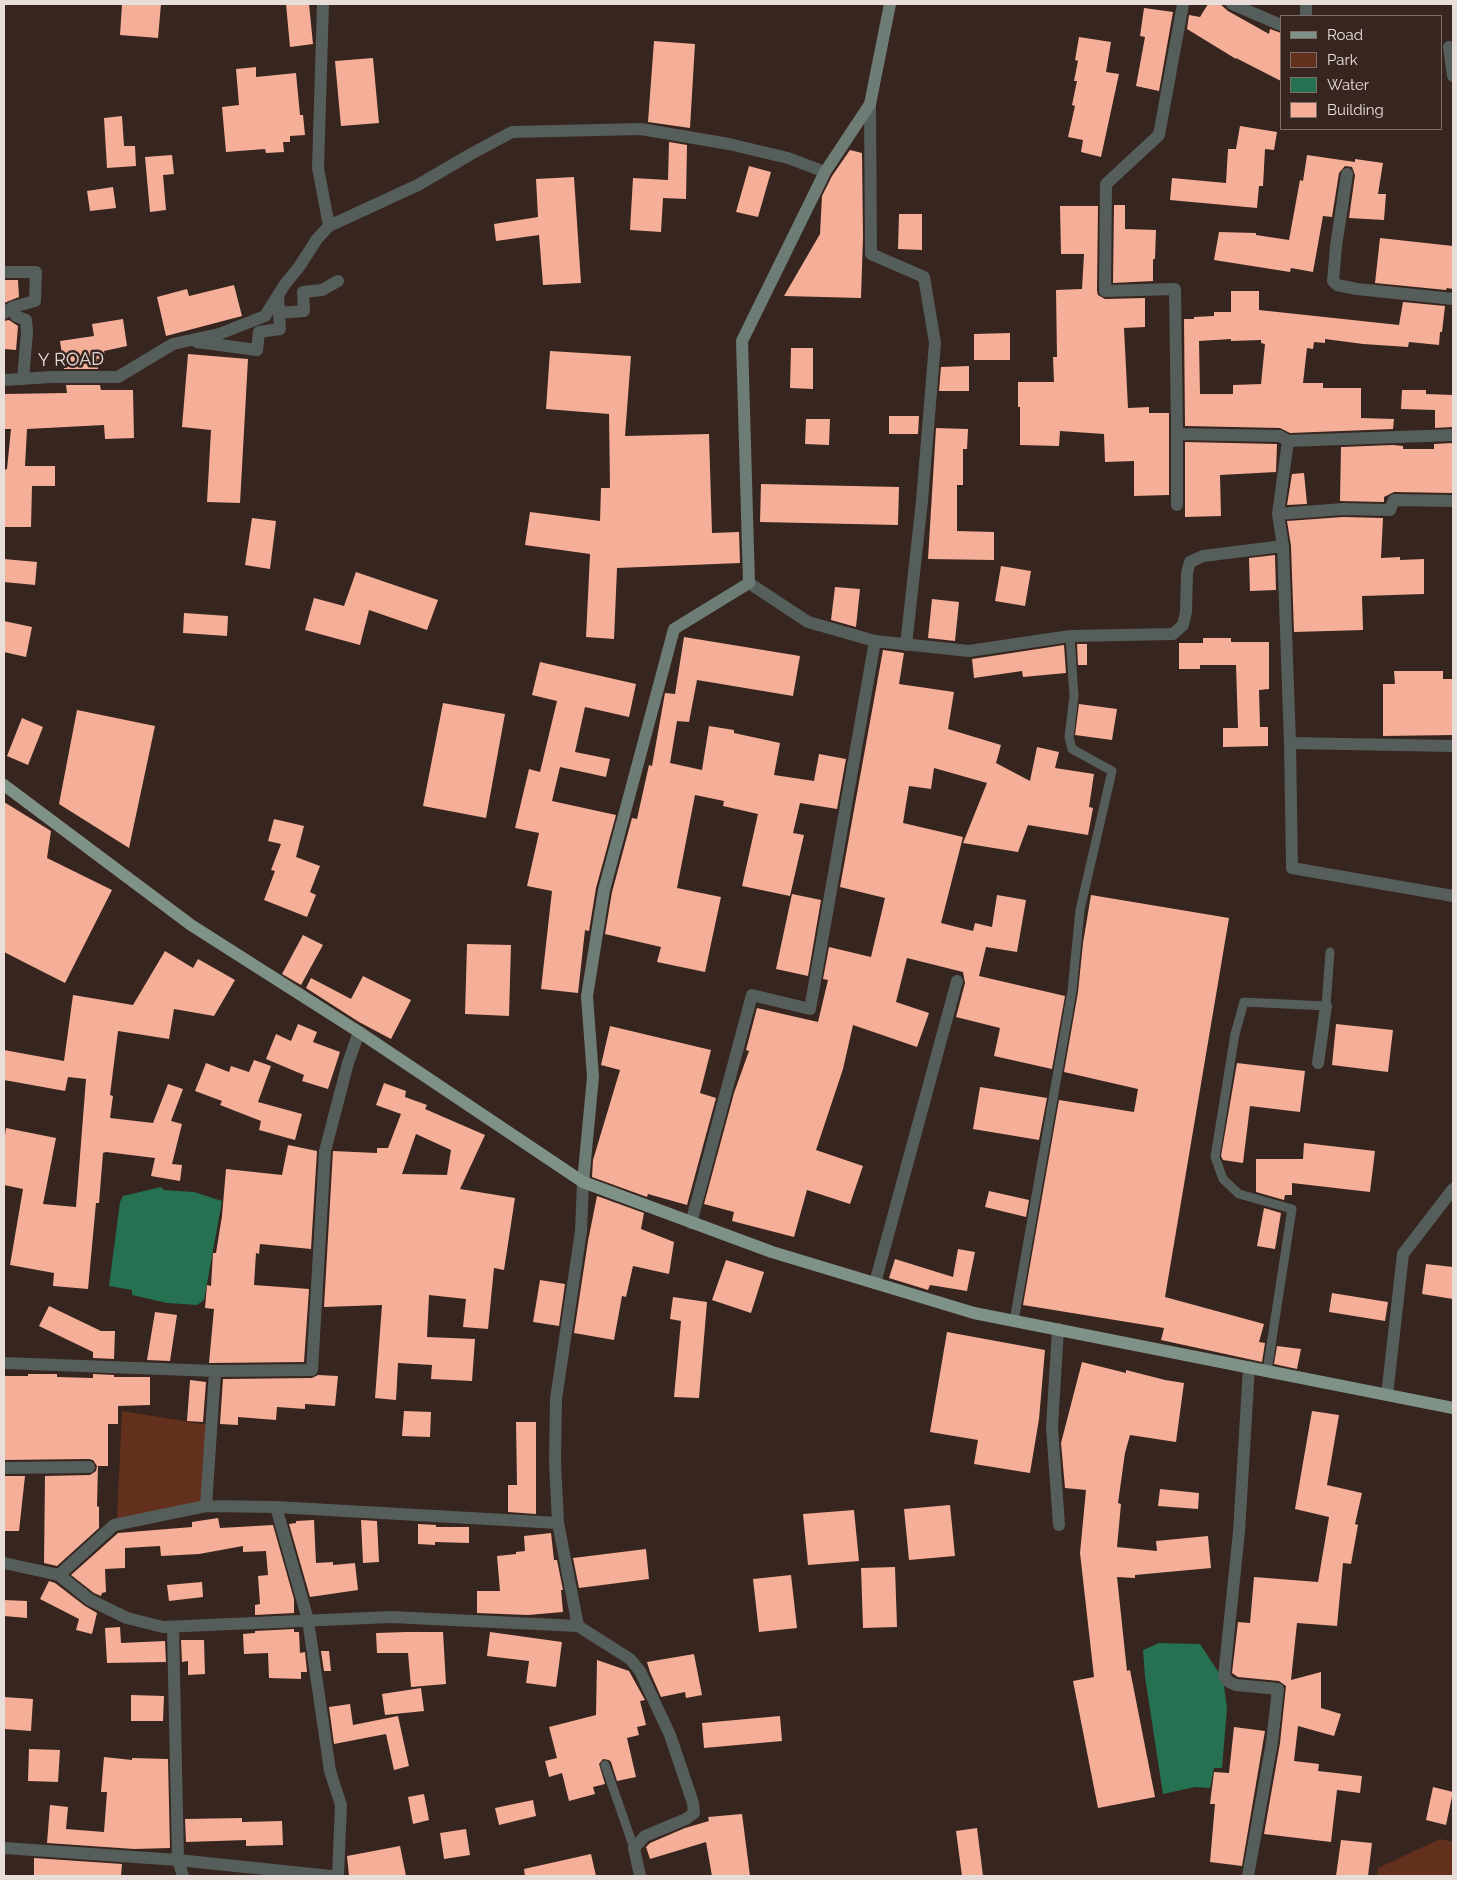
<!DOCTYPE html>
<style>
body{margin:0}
#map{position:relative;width:1457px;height:1880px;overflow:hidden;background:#37251f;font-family:Raleway,sans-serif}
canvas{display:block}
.frame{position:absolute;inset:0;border:5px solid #e9ddd9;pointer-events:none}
.legend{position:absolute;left:1280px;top:15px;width:162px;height:115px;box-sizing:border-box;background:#37251f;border:1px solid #7e6f69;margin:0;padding:6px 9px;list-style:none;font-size:15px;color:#e9ddd9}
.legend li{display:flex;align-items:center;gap:10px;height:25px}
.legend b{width:25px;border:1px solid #7e6f69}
</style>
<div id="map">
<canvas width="1457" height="1880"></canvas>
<div class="frame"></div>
<ul class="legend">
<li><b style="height:6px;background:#7f9288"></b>Road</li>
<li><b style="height:14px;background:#63301e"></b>Park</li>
<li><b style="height:14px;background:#267152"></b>Water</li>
<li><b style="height:14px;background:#f5ae97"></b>Building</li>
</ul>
</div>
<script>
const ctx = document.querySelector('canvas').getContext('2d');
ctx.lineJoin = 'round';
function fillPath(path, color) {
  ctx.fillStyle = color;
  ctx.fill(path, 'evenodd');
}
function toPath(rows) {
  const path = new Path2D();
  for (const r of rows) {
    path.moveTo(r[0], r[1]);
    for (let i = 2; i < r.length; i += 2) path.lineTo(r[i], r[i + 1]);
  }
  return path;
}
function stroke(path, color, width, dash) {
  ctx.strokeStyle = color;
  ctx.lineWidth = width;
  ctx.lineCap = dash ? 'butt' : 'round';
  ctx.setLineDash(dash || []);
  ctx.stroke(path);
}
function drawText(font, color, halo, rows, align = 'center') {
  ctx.font = font + ' Raleway,sans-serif';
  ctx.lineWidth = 5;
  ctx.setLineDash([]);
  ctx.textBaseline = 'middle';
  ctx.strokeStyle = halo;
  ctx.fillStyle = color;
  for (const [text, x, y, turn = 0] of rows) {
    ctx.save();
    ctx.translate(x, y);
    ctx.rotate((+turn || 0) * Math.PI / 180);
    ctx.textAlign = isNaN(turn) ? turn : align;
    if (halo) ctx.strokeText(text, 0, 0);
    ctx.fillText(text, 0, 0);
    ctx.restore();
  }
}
fillPath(toPath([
 [122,1411,209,1425,204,1504,117,1519],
 [1440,1839,1453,1842,1453,1876,1377,1876,1378,1868]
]), '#63301e');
fillPath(toPath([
 [161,1187,164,1190,194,1192,222,1201,204,1300,197,1305,167,1303,132,1295,132,1290,109,1286,120,1202,123,1196],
 [1159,1643,1200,1644,1223,1679,1227,1708,1222,1768,1214,1768,1210,1788,1195,1787,1163,1794,1145,1677,1143,1650]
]), '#267152');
fillPath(toPath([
 [122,4,161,4,158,38,120,35],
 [286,4,309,4,313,44,290,47],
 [1208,4,1220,4,1228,11,1269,34,1270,29,1281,33,1281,81,1236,58,1236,59,1187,29,1189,15,1200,17],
 [1144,8,1173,12,1159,91,1136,86,1145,37,1140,36],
 [1079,37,1111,42,1106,72,1119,74,1101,157,1081,152,1083,140,1068,137,1075,106,1072,105,1077,81,1074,81,1078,61,1075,60],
 [654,41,695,44,690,128,648,122],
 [373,58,379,123,341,126,335,61],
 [256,67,256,77,296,73,300,115,303,115,305,135,290,136,290,142,283,142,284,152,266,153,265,149,226,152,222,107,239,105,236,69],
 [122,116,124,146,135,146,136,166,107,168,104,118],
 [1240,126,1277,132,1274,150,1265,149,1263,186,1259,186,1257,208,1170,200,1172,178,1226,183,1228,149,1236,149],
 [669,142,687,145,686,199,663,198,661,232,630,230,633,178,668,180],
 [850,150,862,153,863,237,861,298,784,296,820,234,822,196,832,176],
 [172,155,174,174,163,175,166,210,150,212,145,157],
 [1307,155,1355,162,1355,159,1383,163,1378,194,1386,194,1384,220,1349,218,1355,175,1352,167,1345,166,1339,173,1332,217,1323,216,1313,272,1291,268,1290,272,1214,260,1219,232,1256,233,1256,235,1289,240,1300,180,1303,181],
 [749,166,771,172,758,217,736,212],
 [574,177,581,283,543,285,539,235,496,241,494,224,538,217,536,179],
 [113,187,116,208,90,211,87,191],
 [1114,205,1125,205,1125,229,1156,230,1155,259,1153,259,1153,281,1113,283],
 [1060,206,1098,206,1097,291,1098,295,1105,299,1145,298,1145,327,1124,328,1128,408,1149,407,1149,413,1169,413,1169,495,1134,496,1134,461,1105,462,1104,434,1060,431,1059,446,1020,445,1020,407,1018,407,1018,382,1054,382,1053,357,1057,357,1056,290,1082,289,1084,254,1061,254],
 [899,214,922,214,922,250,898,249],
 [1380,238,1453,246,1453,289,1447,288,1446,290,1375,283],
 [4,280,18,280,19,297,4,303],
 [234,285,242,316,166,336,157,297,187,289,189,296],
 [1231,291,1259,291,1259,310,1399,325,1403,302,1445,306,1442,332,1440,332,1439,345,1409,342,1408,347,1363,344,1325,339,1325,343,1314,342,1313,349,1307,348,1303,383,1323,383,1323,388,1361,388,1361,418,1394,419,1393,429,1290,433,1280,428,1185,426,1184,319,1194,319,1194,317,1214,316,1214,312,1231,312],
 [1231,339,1231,341,1261,340,1261,343,1265,344,1261,384,1233,385,1233,394,1200,394,1199,341],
 [123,319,127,346,104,351,105,358,97,359,98,369,64,369,60,341,94,336,92,324],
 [9,320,18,326,16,350,4,349,4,321],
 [1010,333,1010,360,974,360,974,334],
 [791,348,813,348,813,389,790,388],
 [550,351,631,356,625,436,709,434,712,533,739,532,740,563,617,568,614,639,586,637,590,554,525,545,530,512,600,521,601,488,610,488,609,414,546,409],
 [188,354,248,359,240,503,207,502,211,430,182,427],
 [969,366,969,391,939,391,941,367],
 [66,385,100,385,101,390,133,390,134,438,105,439,104,425,27,429,25,466,55,466,55,486,32,486,31,527,4,527,4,470,7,469,11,429,4,429,4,394,67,393],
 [1402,390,1426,390,1426,394,1453,395,1453,427,1435,428,1435,410,1401,409],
 [889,416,919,416,918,434,889,434],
 [806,419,830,419,829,445,805,444],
 [936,428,968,429,967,449,963,449,963,485,957,485,957,531,994,532,994,560,928,559],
 [1185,442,1277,444,1276,472,1220,475,1221,516,1185,517],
 [1453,443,1453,493,1394,492,1384,497,1384,502,1340,501,1341,447,1393,445,1403,446,1403,449,1434,449,1434,444],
 [1304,473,1307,504,1287,505,1292,474],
 [761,484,899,487,898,525,760,522],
 [1343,517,1383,518,1381,558,1400,557,1400,560,1424,559,1424,594,1362,596,1363,630,1294,632,1291,546,1287,521],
 [252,518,276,521,270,569,245,565],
 [1275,555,1276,590,1250,591,1249,558],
 [4,559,37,562,35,585,4,582],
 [1001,566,1031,571,1025,606,995,601],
 [356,572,438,600,427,630,369,610,360,645,305,630,314,598,344,606],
 [835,587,860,589,856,627,831,620],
 [932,599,959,602,955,641,928,638],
 [184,613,228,616,227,636,183,633],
 [4,621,32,627,26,657,4,652],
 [684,637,800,656,793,696,697,680,689,722,677,721,670,763,702,770,709,726,734,730,734,733,780,743,774,775,814,781,819,754,846,759,837,809,800,803,793,833,804,835,790,896,742,886,758,814,723,806,724,801,695,795,677,888,721,897,705,972,657,962,661,947,605,934,612,892,632,818,637,819,649,765,652,766,665,693,675,694],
 [1203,638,1231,638,1231,642,1269,642,1269,689,1259,690,1260,727,1268,727,1268,746,1223,747,1223,728,1238,728,1236,665,1200,665,1200,669,1179,669,1179,643,1203,643],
 [1077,644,1087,644,1087,665,1078,665],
 [1064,645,1066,673,1023,677,1022,671,974,678,972,659],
 [883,650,904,653,899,684,954,692,948,729,1001,745,996,763,1030,781,1037,747,1059,752,1055,768,1094,774,1089,807,1093,808,1088,835,1028,825,1018,852,963,843,987,783,934,768,931,789,909,786,903,823,963,837,941,923,973,931,975,923,992,927,997,895,1026,900,1017,952,986,947,979,976,1065,996,1052,1069,994,1056,1000,1028,956,1017,965,983,963,972,907,958,896,1002,929,1013,917,1047,853,1025,843,1069,816,1150,863,1166,850,1204,807,1190,794,1237,732,1221,734,1212,704,1204,734,1093,749,1051,746,1050,757,1008,818,1022,828,980,823,979,829,947,871,957,885,898,840,887],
 [540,662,636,684,629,717,585,707,575,752,610,759,606,777,560,767,552,801,616,815,596,888,589,931,585,930,578,993,541,989,552,891,527,886,539,833,515,828,529,769,540,772,557,701,532,695],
 [1394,671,1443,671,1443,679,1453,679,1453,735,1383,736,1383,684,1395,684],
 [443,703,505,714,486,818,423,806],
 [1079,704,1117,709,1112,740,1075,735],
 [77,710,155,726,129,848,59,804],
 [22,718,43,727,28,765,7,756],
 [4,802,51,831,47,858,112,890,65,983,4,952],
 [274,819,304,826,296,857,320,866,310,892,316,895,307,917,264,900,275,871,271,870,281,844,268,841],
 [792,894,821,900,808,976,776,969],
 [1091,895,1229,918,1165,1297,1264,1324,1259,1342,1265,1343,1262,1362,1161,1340,1164,1328,1023,1305,1059,1100,1134,1112,1138,1089,1064,1072,1078,992,1083,943],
 [303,935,323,945,301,985,282,974],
 [467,944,511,945,509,1016,465,1014],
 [165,951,193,968,198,959,235,980,214,1016,174,1009,169,1039,118,1031,110,1095,113,1096,110,1118,153,1123,168,1084,183,1089,171,1121,182,1124,172,1164,182,1165,180,1181,151,1176,155,1158,106,1152,103,1153,99,1203,96,1203,88,1289,53,1286,54,1273,10,1265,23,1189,4,1185,4,1142,6,1128,56,1138,43,1204,76,1207,86,1079,68,1077,65,1091,4,1080,4,1050,64,1061,73,995,133,1005],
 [363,976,411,1000,391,1039,359,1022,306,988,311,978,351,999],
 [298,1024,317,1032,313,1042,340,1052,328,1089,302,1081,304,1075,266,1059,276,1034,291,1041],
 [1336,1024,1393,1030,1388,1072,1332,1065],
 [610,1026,711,1050,700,1093,716,1098,687,1205,648,1194,647,1197,592,1177,593,1160,620,1070,601,1065],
 [254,1060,271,1066,258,1102,302,1114,295,1140,259,1130,261,1121,220,1105,222,1101,195,1091,206,1063,229,1072,231,1066,249,1072],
 [1237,1063,1305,1071,1300,1112,1250,1106,1243,1163,1223,1160,1221,1156],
 [384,1083,406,1091,405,1097,427,1105,425,1109,485,1135,460,1189,515,1198,504,1270,494,1268,488,1329,463,1327,466,1299,429,1295,427,1337,475,1339,472,1381,431,1379,432,1365,398,1363,396,1400,375,1398,382,1305,324,1307,333,1151,377,1153,377,1148,388,1148,401,1114,376,1105],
 [416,1134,451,1150,447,1175,402,1174],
 [980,1087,1047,1098,1039,1140,973,1129],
 [1304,1143,1375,1151,1370,1192,1292,1183,1292,1195,1285,1195,1284,1200,1256,1192,1256,1159,1303,1159],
 [288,1145,317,1151,311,1249,260,1244,259,1254,256,1253,254,1285,309,1289,304,1362,209,1363,214,1309,205,1308,207,1285,211,1286,213,1253,216,1253,222,1216,226,1169,282,1175],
 [989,1191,1029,1200,1026,1217,985,1207],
 [597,1196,644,1213,641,1229,674,1242,669,1274,633,1266,626,1297,622,1296,614,1340,574,1333,588,1241],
 [1264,1208,1281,1213,1275,1249,1257,1246],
 [958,1249,975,1252,967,1291,930,1285,928,1290,889,1278,895,1259,953,1277],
 [726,1260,764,1272,751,1313,712,1300],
 [1426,1264,1453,1267,1453,1299,1422,1294],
 [540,1280,565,1284,559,1326,533,1322],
 [1332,1293,1388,1302,1385,1321,1329,1312],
 [673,1297,707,1302,699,1398,674,1397,681,1321,670,1319],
 [49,1306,101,1331,115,1331,114,1359,93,1358,93,1352,39,1326],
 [155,1312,177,1315,170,1361,147,1360],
 [947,1332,1045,1350,1039,1419,1030,1473,974,1464,978,1440,930,1432],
 [1277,1346,1301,1349,1297,1369,1274,1364],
 [1082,1362,1126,1373,1126,1370,1165,1380,1184,1383,1176,1442,1130,1435,1125,1453,1118,1503,1121,1504,1117,1547,1157,1551,1156,1541,1208,1536,1211,1568,1135,1575,1135,1578,1117,1577,1127,1671,1130,1670,1155,1797,1098,1808,1073,1681,1094,1677,1080,1553,1086,1490,1065,1488,1061,1443],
 [28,1374,57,1374,57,1377,93,1378,93,1374,114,1375,114,1377,150,1377,150,1405,118,1406,118,1424,108,1424,108,1466,98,1466,97,1506,99,1507,99,1528,57,1566,44,1563,45,1476,90,1475,96,1471,97,1466,93,1460,89,1459,4,1460,4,1376,28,1376],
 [318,1375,338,1376,335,1406,305,1404,305,1409,277,1407,276,1420,238,1417,238,1425,220,1424,223,1379,312,1378],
 [190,1380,206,1382,203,1422,187,1421],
 [404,1411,431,1412,430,1437,402,1436],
 [1312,1411,1339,1415,1327,1485,1362,1493,1355,1524,1358,1525,1351,1564,1343,1563,1337,1626,1297,1623,1291,1680,1321,1672,1321,1708,1341,1714,1334,1736,1298,1726,1294,1761,1319,1764,1318,1771,1362,1776,1360,1793,1337,1790,1331,1842,1264,1834,1280,1743,1286,1686,1279,1681,1238,1677,1232,1673,1238,1622,1250,1623,1254,1577,1318,1582,1329,1517,1295,1509],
 [516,1422,536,1422,536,1514,508,1512,508,1485,517,1485],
 [4,1476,25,1476,19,1531,4,1531],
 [1160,1489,1199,1493,1198,1509,1158,1506],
 [950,1505,955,1556,909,1560,904,1509],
 [854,1510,859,1561,808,1565,803,1514],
 [218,1518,220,1528,273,1525,294,1599,294,1613,255,1615,255,1605,260,1604,258,1576,268,1575,266,1551,243,1552,243,1546,199,1554,161,1556,160,1546,125,1548,125,1568,105,1569,106,1592,102,1593,101,1596,94,1593,71,1575,118,1533,192,1527,192,1522],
 [314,1520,316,1563,333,1562,333,1565,355,1563,358,1590,310,1597,289,1524,296,1523,296,1521],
 [361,1520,377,1521,379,1562,363,1563],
 [418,1524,436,1525,436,1527,469,1527,469,1543,435,1542,435,1545,418,1544],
 [551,1533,554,1560,557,1560,563,1590,561,1590,563,1612,528,1615,477,1613,477,1591,500,1591,497,1556,516,1554,516,1552,525,1551,524,1536],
 [646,1549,649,1579,579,1588,573,1558],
 [895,1567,897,1627,863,1628,861,1568],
 [791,1575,797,1628,759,1632,753,1579],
 [49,1581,55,1583,85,1606,97,1613,92,1634,76,1630,79,1619,40,1599],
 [202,1582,203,1597,169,1601,167,1585],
 [4,1600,27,1601,27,1618,4,1616],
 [120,1627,121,1643,165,1641,166,1662,107,1663,105,1628],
 [294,1629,294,1632,299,1632,300,1653,305,1652,307,1672,301,1672,301,1679,269,1678,268,1653,244,1654,243,1634,255,1633,255,1631],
 [406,1632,443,1632,446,1684,411,1687,408,1653,377,1653,376,1633],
 [490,1632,562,1642,556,1687,526,1683,529,1661,487,1656],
 [181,1640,204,1640,205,1674,188,1675,188,1661,182,1662],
 [321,1651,329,1651,331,1671,324,1671],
 [694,1654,702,1695,686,1698,685,1692,661,1697,650,1672,647,1662],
 [597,1660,629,1671,645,1700,640,1701,646,1725,637,1727,639,1735,627,1738,636,1777,617,1781,611,1762,609,1760,603,1759,599,1764,605,1784,593,1787,595,1794,569,1801,562,1773,549,1777,545,1761,557,1758,549,1727,596,1715],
 [421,1688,424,1711,385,1715,382,1694],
 [131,1695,164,1696,163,1721,131,1721],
 [4,1697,33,1699,31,1731,4,1729],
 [350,1704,353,1725,398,1716,409,1766,394,1770,386,1734,334,1744,329,1707],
 [780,1716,782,1741,704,1748,702,1723],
 [1234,1727,1265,1731,1242,1866,1210,1862,1215,1804,1210,1804,1214,1772,1229,1773],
 [29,1749,60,1750,58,1782,28,1781],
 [104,1757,132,1760,132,1758,168,1759,170,1848,134,1849,47,1843,50,1805,68,1807,66,1829,104,1832,107,1792,101,1792],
 [1433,1787,1453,1792,1446,1825,1426,1820],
 [424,1794,429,1820,413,1824,408,1797],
 [533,1800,536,1816,499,1825,495,1808],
 [742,1814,750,1876,712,1876,706,1842,650,1859,646,1847,650,1843,685,1828,709,1821,708,1817],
 [242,1818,242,1822,282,1821,283,1845,246,1846,246,1840,186,1842,185,1819],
 [977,1828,983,1876,962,1876,956,1831],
 [466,1829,470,1855,444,1859,440,1833],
 [1341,1840,1372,1843,1368,1876,1336,1876],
 [400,1846,406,1876,349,1876,347,1856],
 [591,1854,596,1876,525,1876,524,1869],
 [34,1858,122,1864,121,1876,34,1876]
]), '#f5ae97');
stroke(toPath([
 [1014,1321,1072,991,1080,910,1112,771,1072,749,1069,737,1074,696,1070,636],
 [1267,1371,1292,1209,1239,1194,1223,1179,1215,1157,1235,1034,1244,1002,1326,1006,1330,952],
 [605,1765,634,1848]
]), '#555e5a', 9);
stroke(toPath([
 [323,4,318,168,329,226],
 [1183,4,1159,135,1106,184,1105,291,1175,289,1177,434,1280,436,1288,441,1453,435],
 [1232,4,1281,25],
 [1306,16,1306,4],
 [1449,47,1453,76],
 [870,104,871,254,924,277,935,343,922,501,906,645],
 [1347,174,1336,246,1333,281,1337,285,1357,289,1453,299],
 [4,272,36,272,35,301,13,307,4,313],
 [13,307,16,316,26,320,27,332,23,379],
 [279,313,304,311,303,292,322,290,338,281],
 [197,342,257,350,259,332,280,329,278,295],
 [4,380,51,377,118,377,173,344,219,334,265,316,285,284,299,267,317,239,329,226,418,185,471,154,512,132,641,129,729,144,788,158,825,172],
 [1177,434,1177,505],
 [1288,441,1278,514,1283,546,1290,743,1292,868,1453,896],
 [1278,514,1343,509,1390,510,1394,500,1453,501],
 [749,583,808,622,875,641,969,651,1070,636,1173,634,1183,625,1186,612,1187,573,1190,562,1203,556,1283,546],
 [1290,743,1453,746],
 [1318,1063,1326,1006],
 [583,1182,581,1231,556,1399,555,1462,558,1523,578,1626,630,1659,640,1671,670,1735,693,1803,694,1813,686,1819,645,1836,634,1848,640,1876],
 [691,1223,752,995,810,1009,875,641],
 [875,1283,957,981],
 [1058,1329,1052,1427,1059,1525],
 [4,1363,215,1371,206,1506],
 [215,1371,312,1370,325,1151,348,1063,359,1032],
 [1387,1395,1403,1254,1453,1189],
 [4,1468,89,1467],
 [276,1507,308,1620,330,1771,341,1805,338,1876],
 [558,1523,276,1507,206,1506,114,1525,59,1575,90,1600,127,1618,163,1627,391,1617,578,1626],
 [4,1563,59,1575],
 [173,1627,178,1860,183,1876],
 [4,1848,178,1860,331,1876],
 [1248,1876,1272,1742,1278,1689,1236,1685,1229,1682,1224,1676,1239,1532,1249,1367]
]), '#555e5a', 12);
stroke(toPath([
 [583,1182,593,1077,587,996,604,890,674,629,749,583,742,341,825,172,870,104,890,4]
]), '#6d7c74', 12);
stroke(toPath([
 [4,785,191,925,359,1032,583,1182,772,1252,974,1313,1453,1408]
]), '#7f9288', 12);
drawText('18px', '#e9ddd9', '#37251f', [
 ["Y ROAD",71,360,-1]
]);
</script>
